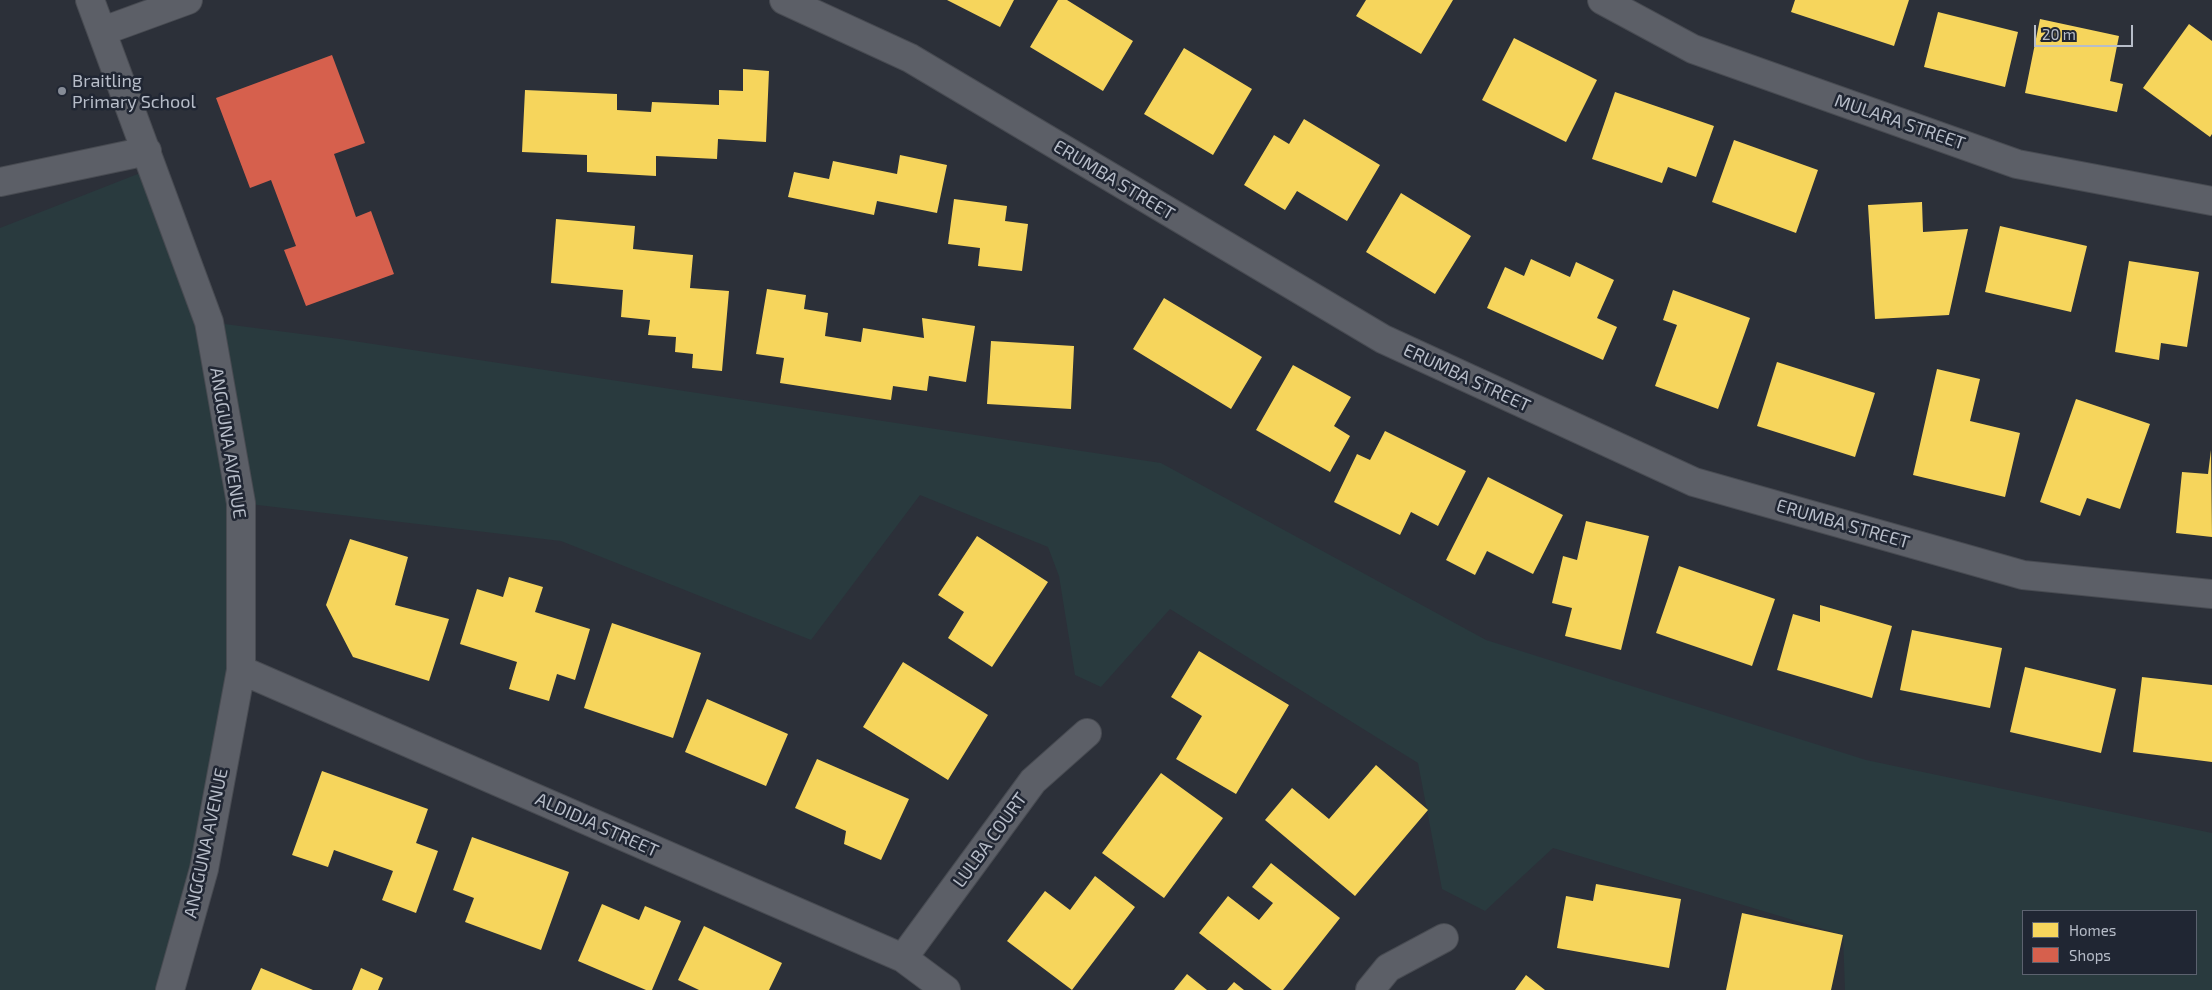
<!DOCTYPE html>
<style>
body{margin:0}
#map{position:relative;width:2212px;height:990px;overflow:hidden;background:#2c3039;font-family:"Exo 2",sans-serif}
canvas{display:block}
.legend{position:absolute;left:2022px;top:910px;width:175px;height:65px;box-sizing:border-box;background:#202633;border:1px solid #5c626f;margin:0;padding:6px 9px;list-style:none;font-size:15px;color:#b7bdc9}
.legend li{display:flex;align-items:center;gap:10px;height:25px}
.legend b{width:25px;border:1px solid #5c626f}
.scale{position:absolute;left:2034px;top:25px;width:99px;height:22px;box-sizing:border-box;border:2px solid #b7bdc9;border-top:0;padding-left:6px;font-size:15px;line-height:18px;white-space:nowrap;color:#b7bdc9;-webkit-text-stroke:4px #202633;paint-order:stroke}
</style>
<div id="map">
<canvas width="2212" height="990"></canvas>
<ul class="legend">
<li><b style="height:14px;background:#f6d55c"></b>Homes</li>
<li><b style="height:14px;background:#d6604d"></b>Shops</li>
</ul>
<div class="scale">20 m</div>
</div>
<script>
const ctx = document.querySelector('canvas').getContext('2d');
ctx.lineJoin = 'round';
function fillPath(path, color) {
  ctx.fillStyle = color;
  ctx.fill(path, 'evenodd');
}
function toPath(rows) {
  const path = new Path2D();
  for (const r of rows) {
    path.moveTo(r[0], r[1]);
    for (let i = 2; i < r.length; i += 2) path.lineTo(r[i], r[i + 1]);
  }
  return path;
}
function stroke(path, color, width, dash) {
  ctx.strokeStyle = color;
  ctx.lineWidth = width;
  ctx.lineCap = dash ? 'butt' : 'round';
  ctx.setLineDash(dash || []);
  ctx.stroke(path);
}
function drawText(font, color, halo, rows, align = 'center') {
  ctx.font = font + ' "Exo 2",sans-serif';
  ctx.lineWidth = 5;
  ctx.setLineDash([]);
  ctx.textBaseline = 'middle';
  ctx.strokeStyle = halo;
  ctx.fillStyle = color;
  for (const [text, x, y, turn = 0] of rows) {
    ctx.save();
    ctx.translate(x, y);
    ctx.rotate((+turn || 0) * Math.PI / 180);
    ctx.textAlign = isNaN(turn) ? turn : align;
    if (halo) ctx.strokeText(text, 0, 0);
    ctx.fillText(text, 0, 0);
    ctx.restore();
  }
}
fillPath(toPath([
 [153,168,209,322,340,339,1161,463,1486,640,1866,760,2212,833,2212,990,1845,990,1843,935,1553,848,1485,911,1442,889,1418,763,1170,609,1101,687,1075,675,1059,576,1048,547,920,495,811,640,561,541,241,503,241,670,170,990,0,990,0,228],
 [2023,911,2196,911,2196,974,2023,974]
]), '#293a3e');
fillPath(toPath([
 [947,0,1014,0,1000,27],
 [1058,0,1067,0,1133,41,1103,91,1030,47],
 [1366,0,1453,0,1421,54,1356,16],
 [1795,0,1909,0,1894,46,1791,12],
 [1938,12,2018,32,2005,87,1924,67],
 [2040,19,2119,36,2110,81,2123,84,2117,112,2025,93],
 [2189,24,2212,41,2212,134,2210,137,2143,88],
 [1514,38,1597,80,1566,142,1482,100],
 [1184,48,1252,89,1213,155,1144,114],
 [743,69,769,71,766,142,718,139,717,159,656,156,656,176,587,172,587,155,522,152,525,90,617,94,617,110,651,112,652,102,719,105,719,90,743,91],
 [1615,92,1714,126,1696,177,1668,167,1662,183,1592,159],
 [1304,119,1380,165,1347,221,1297,191,1285,210,1244,185,1274,135,1289,144],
 [1734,140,1818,170,1796,233,1712,202],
 [900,155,947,165,937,213,877,201,874,215,788,197,794,172,829,179,833,161,897,174],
 [1401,193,1471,236,1435,294,1366,252],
 [954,199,1007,206,1005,221,1028,224,1022,271,978,266,980,248,948,244],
 [1922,202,1923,232,1968,229,1949,315,1875,319,1868,205],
 [556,219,635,226,633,249,693,255,690,288,729,291,722,371,692,368,693,354,675,352,676,337,648,335,650,320,621,317,623,290,551,283],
 [2000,226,2087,246,2071,312,1985,292],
 [1531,259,1570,277,1576,262,1614,280,1597,318,1617,327,1603,360,1487,308,1505,267,1524,276],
 [2129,261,2199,272,2187,347,2161,343,2159,360,2115,352],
 [767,289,806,295,804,309,828,313,825,336,861,342,863,328,924,338,922,318,975,326,966,382,929,376,927,391,893,386,891,400,780,383,784,358,756,354],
 [1673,290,1750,318,1718,409,1655,386,1677,325,1663,320],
 [1164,298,1262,357,1231,409,1133,349],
 [991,341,1074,346,1071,409,987,404],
 [1777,362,1875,393,1855,457,1757,426],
 [1293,365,1351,397,1334,426,1350,436,1330,472,1256,430],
 [1937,369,1980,379,1970,421,2020,433,2005,497,1913,475],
 [2076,399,2150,424,2120,509,2087,498,2080,516,2040,502],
 [1385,431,1466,471,1438,526,1411,512,1400,535,1334,502,1357,454,1370,460],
 [2211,450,2212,537,2176,533,2182,472,2208,474],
 [1488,477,1563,515,1533,574,1487,551,1475,575,1446,560],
 [1586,521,1649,536,1621,650,1565,636,1572,608,1552,603,1563,556,1577,560],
 [977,536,1048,582,992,667,948,638,964,612,938,595],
 [350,539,408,557,395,605,449,619,429,681,353,657,326,605],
 [1679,566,1775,599,1752,666,1656,633],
 [509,577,543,587,535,612,590,629,575,680,557,674,549,701,509,689,517,662,460,644,477,589,503,597],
 [1820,605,1892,626,1872,698,1777,670,1793,614,1820,622],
 [612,623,701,653,673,738,584,708],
 [1912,630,2002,648,1990,708,1900,690],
 [1199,651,1289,705,1236,794,1176,759,1202,716,1171,697],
 [903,662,988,715,948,780,863,727],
 [2025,667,2116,689,2101,753,2010,732],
 [2142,677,2212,685,2212,762,2133,752],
 [707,699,788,734,766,786,685,752],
 [817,759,909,799,881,860,844,844,846,831,795,808],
 [1376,765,1428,810,1355,896,1265,820,1292,788,1329,819],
 [322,771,428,809,416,843,438,851,416,913,382,900,393,871,334,850,328,867,292,855],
 [1161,773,1223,818,1164,898,1102,853],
 [472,837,569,872,541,950,465,922,474,898,453,890],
 [1271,863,1340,918,1283,990,1272,990,1199,933,1228,896,1259,920,1273,903,1252,887],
 [1095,876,1135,907,1072,990,1007,941,1045,891,1070,910],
 [1596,884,1681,899,1669,968,1557,948,1566,896,1593,901],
 [602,904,639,920,645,906,681,921,652,990,646,990,578,961],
 [1742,913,1843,935,1831,990,1726,990],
 [704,926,782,963,769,990,699,990,678,980],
 [261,968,313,990,251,990],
 [361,968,383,978,378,990,352,990],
 [1187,974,1207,990,1174,990],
 [1526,975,1545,990,1515,990],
 [1234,982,1244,990,1227,990]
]), '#f6d55c');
fillPath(toPath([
 [332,55,365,143,334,154,356,217,371,211,394,274,306,306,284,250,296,246,271,180,250,188,216,98]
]), '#d6604d');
const minor = toPath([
 [90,0,209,322,241,503,241,670,204,869,170,990],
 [784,0,910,58,1383,339,1694,482,2023,575,2212,594],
 [1602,0,1693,49,2017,164,2212,201],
 [103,31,188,0],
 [0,182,147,151],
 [241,670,903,958,946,990],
 [903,958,1033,781,1087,733],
 [1370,990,1388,968,1444,938]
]);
stroke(minor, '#484b52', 30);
stroke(minor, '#5c5f67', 28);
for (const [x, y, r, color] of [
 [62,91,5,"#868c97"]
]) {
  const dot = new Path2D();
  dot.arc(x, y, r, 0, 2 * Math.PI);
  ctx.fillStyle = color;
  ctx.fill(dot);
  stroke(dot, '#202633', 2);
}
drawText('18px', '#b7bdc9', '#202633', [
 ["Braitling",72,81],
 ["Primary School",72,102]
], 'left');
drawText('18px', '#b7bdc9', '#202633', [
 ["MULARA STREET",1900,122,19],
 ["ERUMBA STREET",1114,180,31],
 ["ERUMBA STREET",1467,378,25],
 ["ANGGUNA AVENUE",228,443,81],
 ["ERUMBA STREET",1843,524,16],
 ["ALDIDJA STREET",597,825,24],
 ["LULBA COURT",990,840,-54],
 ["ANGGUNA AVENUE",206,843,-78]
]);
</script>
